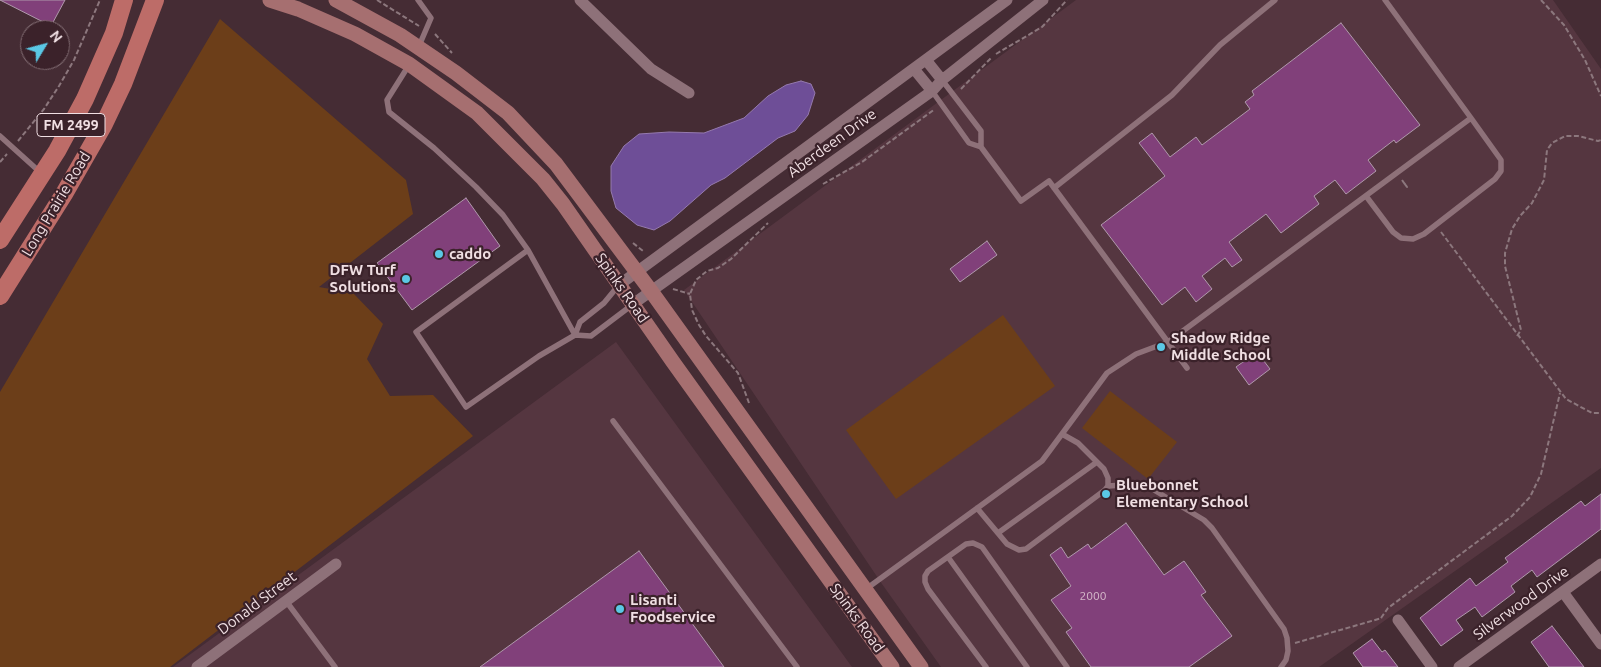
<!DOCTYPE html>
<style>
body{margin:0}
#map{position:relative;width:1601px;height:667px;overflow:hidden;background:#452c34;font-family:Ubuntu,sans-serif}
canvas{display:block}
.north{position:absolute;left:20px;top:20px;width:50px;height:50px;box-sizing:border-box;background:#3b222a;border:1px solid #836e74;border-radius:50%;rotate:53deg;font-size:14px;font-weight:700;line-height:20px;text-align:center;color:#f0dfe3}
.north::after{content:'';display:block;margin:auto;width:18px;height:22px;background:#5ac8e5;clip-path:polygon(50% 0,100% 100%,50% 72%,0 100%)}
</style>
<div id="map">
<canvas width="1601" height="667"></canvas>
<div class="north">N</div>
</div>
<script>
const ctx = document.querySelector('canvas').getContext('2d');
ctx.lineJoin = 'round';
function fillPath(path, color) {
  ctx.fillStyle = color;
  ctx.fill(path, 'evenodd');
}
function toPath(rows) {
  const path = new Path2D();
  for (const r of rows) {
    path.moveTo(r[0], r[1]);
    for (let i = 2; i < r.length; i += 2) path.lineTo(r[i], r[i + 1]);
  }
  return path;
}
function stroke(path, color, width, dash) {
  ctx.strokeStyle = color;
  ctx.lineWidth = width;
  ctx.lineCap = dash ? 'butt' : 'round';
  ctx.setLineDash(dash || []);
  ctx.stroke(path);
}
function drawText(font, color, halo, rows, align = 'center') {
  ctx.font = font + ' Ubuntu,sans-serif';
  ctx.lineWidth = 4.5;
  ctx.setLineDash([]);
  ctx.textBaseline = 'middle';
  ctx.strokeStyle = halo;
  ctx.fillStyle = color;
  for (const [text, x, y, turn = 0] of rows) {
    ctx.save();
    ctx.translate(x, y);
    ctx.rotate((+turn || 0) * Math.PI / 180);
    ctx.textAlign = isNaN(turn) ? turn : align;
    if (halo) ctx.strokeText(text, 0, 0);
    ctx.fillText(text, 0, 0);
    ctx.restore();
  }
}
fillPath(toPath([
 [1076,0,1553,0,1601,69,1601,468,1319,667,941,667,882,584,684,290],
 [616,342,852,667,173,667]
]), '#553640');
fillPath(toPath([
 [220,19,406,180,413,214,319,287,353,293,383,324,367,359,390,396,433,395,473,436,170,667,0,667,0,392],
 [1003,315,1055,386,896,499,846,430],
 [1110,391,1177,442,1148,479,1082,428]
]), '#6c3e19');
const water = toPath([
 [801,81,811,84,815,93,808,115,795,131,778,138,725,178,711,185,670,221,654,230,637,225,616,208,611,191,611,166,624,146,639,134,669,132,704,133,744,118,768,96,786,85,801,81]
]);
fillPath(water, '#6e4e97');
stroke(water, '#957aae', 1);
const building = toPath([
 [0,0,65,0,51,26,0,0],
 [1341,23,1420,125,1396,143,1394,140,1368,160,1376,171,1346,194,1335,180,1314,196,1319,204,1281,233,1266,214,1229,242,1242,260,1232,267,1225,258,1202,276,1212,289,1196,302,1185,287,1162,305,1101,225,1165,176,1139,143,1152,133,1170,157,1196,137,1202,145,1250,109,1245,102,1254,95,1252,91,1341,23],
 [466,198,500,246,412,310,377,263,466,198],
 [987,241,997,255,960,282,950,269,987,241],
 [1257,352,1270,369,1249,385,1236,367,1257,352],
 [1601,494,1601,529,1537,577,1532,570,1511,586,1515,592,1482,617,1475,607,1456,620,1463,630,1441,646,1420,618,1470,578,1476,586,1508,562,1505,558,1554,521,1581,501,1585,506,1601,494],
 [1126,523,1164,575,1184,561,1206,592,1201,595,1232,636,1189,667,1091,667,1066,632,1072,628,1051,600,1071,586,1050,555,1061,547,1068,558,1088,544,1091,549,1126,523],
 [639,551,724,667,480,667,639,551],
 [1552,626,1570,649,1584,667,1549,667,1531,642,1552,626],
 [1372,639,1382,652,1385,650,1398,667,1363,667,1353,653,1372,639]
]);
fillPath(building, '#81407a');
stroke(building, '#b099ac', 1);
stroke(toPath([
 [377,0,419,26],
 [1541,0,1564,25,1585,60,1601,96],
 [435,34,452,53],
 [996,54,1042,27,1067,0],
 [961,89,992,57],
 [18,141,44,109,59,86,74,60,100,0],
 [0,162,7,154],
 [1402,180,1407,187,1402,180],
 [823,184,862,162,935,109],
 [1441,232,1566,399,1592,413,1601,413],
 [633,243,643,251],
 [673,289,690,294],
 [1517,336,1521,330,1505,266,1505,253,1512,229,1520,216,1532,203,1544,180,1547,150,1552,143,1565,136,1578,136,1598,141,1601,140],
 [749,403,738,373,706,336,699,325,692,310,690,294,696,280,707,271,718,268,731,259,768,223],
 [1381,618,1388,608,1512,516,1530,497,1541,474,1560,393],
 [1295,643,1382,618]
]), '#8c777d', 2, [5, 2.5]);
stroke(toPath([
 [418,0,431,18,419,46],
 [409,65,387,100,389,112,434,148,476,187,503,215,528,250,575,335],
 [942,80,981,131,981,147,1021,201,1049,181,1187,368],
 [932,91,969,143,981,147],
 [0,136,41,173],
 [1054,188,1172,95,1220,45,1275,0],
 [1366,196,1393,232,1401,238,1413,239,1424,234,1495,179,1501,171,1501,160,1471,118],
 [528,250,416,332,466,407,539,356,575,335,591,336,632,305],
 [575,335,580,322,604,303,618,286],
 [613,421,797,667],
 [1108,486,1139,484,1149,487,1204,520,1212,528,1284,629,1287,638,1288,651,1286,660,1281,667],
 [977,508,1007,544,1019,550,1026,549,1105,490,1108,486,1108,478,1104,469,1078,443,1062,434],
 [998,533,1097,462],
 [948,557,1027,667],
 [866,589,1042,461,1107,373,1136,354,1168,342,1471,118,1385,0],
 [286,601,335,667],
 [986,667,928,589,925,582,925,576,928,571,966,544,973,543,982,547,1067,667]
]), '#8e7179', 5.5);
stroke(toPath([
 [580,0,651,69,689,93],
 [926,60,942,80],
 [914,69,932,91],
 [619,285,1007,0],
 [633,304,932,91,942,80,1043,0],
 [1563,592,1601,644],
 [1398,620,1432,667],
 [197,667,336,564],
 [1459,667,1601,564]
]), '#8e7179', 11);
stroke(toPath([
 [270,0,298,9,355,34,409,64,477,113,543,179,563,204,673,362,892,667],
 [336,0,400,35,456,73,508,113,556,164,651,291,921,667]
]), '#a66f70', 15);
stroke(toPath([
 [0,240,57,151,85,99,114,33,124,0],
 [0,296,64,194,104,124,123,84,155,0]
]), '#bd6c68', 18);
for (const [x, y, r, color] of [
 [439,254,5,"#5ac8e5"],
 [406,279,5,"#5ac8e5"],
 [1161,347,5,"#5ac8e5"],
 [1106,494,5,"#5ac8e5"],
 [620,609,5,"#5ac8e5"]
]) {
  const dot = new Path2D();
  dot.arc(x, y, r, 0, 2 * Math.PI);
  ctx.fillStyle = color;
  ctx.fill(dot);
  stroke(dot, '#3b222a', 2);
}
drawText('12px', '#d4b7c9', null, [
 ["2000",1093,596]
]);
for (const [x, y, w] of [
 [71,125,68]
]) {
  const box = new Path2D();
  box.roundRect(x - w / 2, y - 11.5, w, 23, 4);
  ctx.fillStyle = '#3b222a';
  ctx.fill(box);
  stroke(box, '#f0dfe3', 1);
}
drawText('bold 14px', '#f0dfe3', null, [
 ["FM 2499",71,125]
]);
drawText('15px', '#f0dfe3', '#3b222a', [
 ["Aberdeen Drive",832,143,-36],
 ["Long Prairie Road",56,204,-59],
 ["Spinks Road",622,288,55],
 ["Donald Street",257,603,-37],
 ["Silverwood Drive",1521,603,-36],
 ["Spinks Road",857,618,54]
]);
drawText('bold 15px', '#f0dfe3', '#3b222a', [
 ["caddo",449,254],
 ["DFW Turf",396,270,"right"],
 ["Solutions",396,287,"right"],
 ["Shadow Ridge",1171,338],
 ["Middle School",1171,355],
 ["Bluebonnet",1116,485],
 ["Elementary School",1116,502],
 ["Lisanti",630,600],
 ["Foodservice",630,617]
], 'left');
</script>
